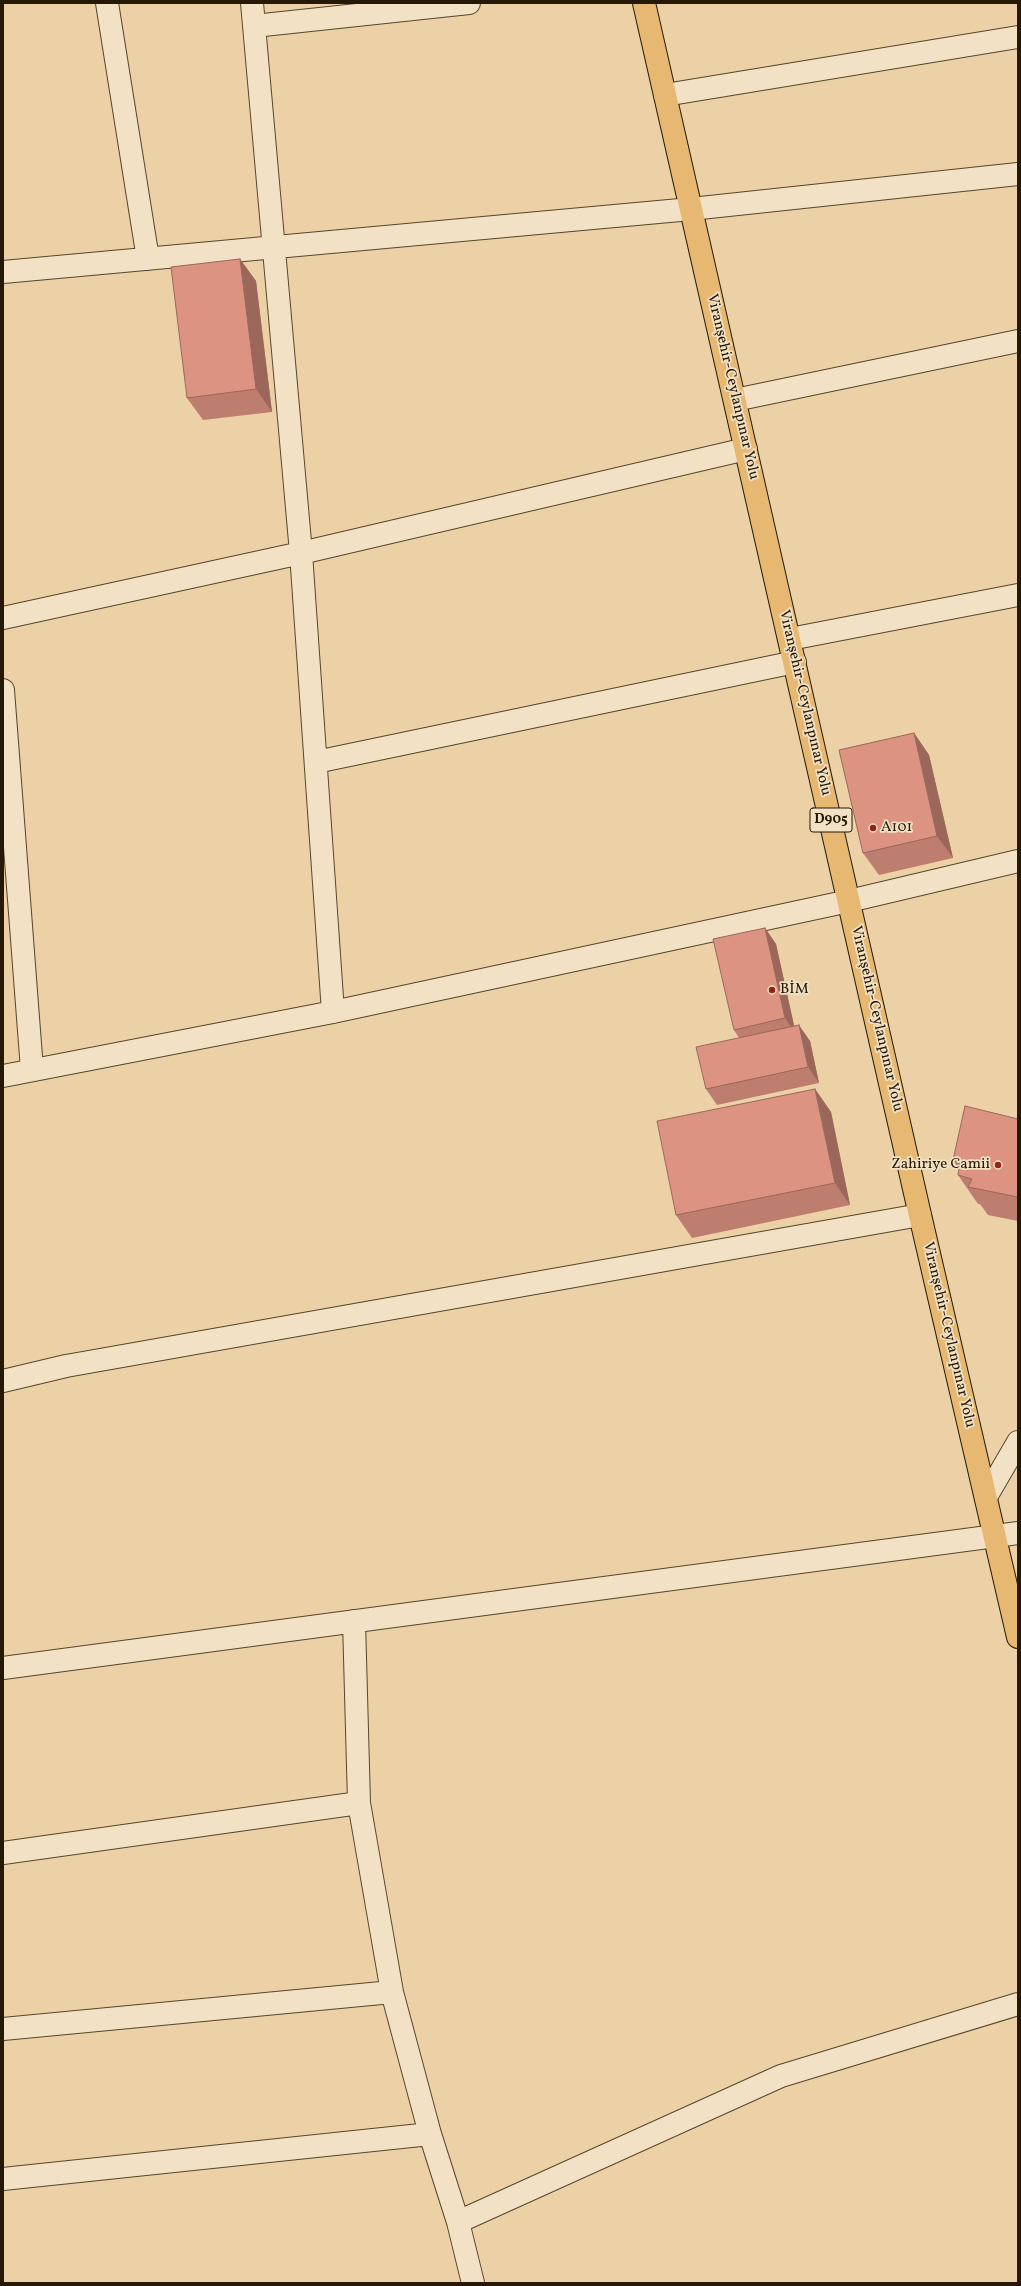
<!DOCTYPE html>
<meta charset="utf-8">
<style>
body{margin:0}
#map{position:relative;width:1021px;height:2286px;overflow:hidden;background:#ebd1a5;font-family:Vollkorn,serif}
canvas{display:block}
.frame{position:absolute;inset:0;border:4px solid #251804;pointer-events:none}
</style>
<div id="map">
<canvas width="1021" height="2286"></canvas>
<div class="frame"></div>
</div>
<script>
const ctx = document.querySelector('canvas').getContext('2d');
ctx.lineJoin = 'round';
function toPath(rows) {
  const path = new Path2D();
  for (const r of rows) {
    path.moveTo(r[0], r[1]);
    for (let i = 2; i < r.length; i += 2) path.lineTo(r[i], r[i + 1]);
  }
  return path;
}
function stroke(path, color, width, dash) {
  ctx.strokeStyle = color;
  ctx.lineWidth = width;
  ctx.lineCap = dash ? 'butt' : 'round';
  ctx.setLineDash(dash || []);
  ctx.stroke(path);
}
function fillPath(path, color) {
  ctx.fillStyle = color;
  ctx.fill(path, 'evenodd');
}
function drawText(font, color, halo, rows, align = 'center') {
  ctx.font = font + ' Vollkorn,serif';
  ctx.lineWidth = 3.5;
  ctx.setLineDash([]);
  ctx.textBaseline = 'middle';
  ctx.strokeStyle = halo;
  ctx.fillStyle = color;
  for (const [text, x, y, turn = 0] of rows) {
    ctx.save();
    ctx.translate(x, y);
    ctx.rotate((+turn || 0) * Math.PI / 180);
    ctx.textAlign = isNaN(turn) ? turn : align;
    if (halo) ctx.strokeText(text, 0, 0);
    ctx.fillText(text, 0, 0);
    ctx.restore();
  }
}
const street = toPath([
 [107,3,148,259],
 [252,3,301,553,333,1012],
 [254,26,469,3],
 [665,95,1018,37],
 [3,272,691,209,1018,174],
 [735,400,1018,341],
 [3,618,301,553,746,449],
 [790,639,1018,595],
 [3,690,32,1070],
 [316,762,795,662],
 [3,1076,333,1012,849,901,1018,861],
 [3,1381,66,1366,920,1215],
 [986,1497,1018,1442],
 [354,1621,359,1803,392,1992,430,2134,458,2222,473,2283],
 [3,1668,1018,1533],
 [3,1853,359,1803],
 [3,2029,392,1992],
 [3,2179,430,2134],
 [458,2222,781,2076,1018,2004]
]);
const primary = toPath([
 [644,3,920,1215,1018,1637]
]);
stroke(street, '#56462c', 24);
stroke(primary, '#251804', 24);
stroke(street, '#f2e1c4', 22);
stroke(primary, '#e6b872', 22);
fillPath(toPath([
 [240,259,256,281,272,412,203,420,187,398],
 [914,733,929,755,953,858,879,875,863,853],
 [765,928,776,944,794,1026,810,1041,819,1083,717,1105,706,1089,739,1038,734,1030],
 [815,1089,831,1112,850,1205,692,1238,676,1215],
 [1018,1119,1018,1221,988,1215,980,1204,978,1204,958,1175,959,1169,953,1160]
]), '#bd7e6f');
fillPath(toPath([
 [240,259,256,281,272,412,256,389],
 [914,733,929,755,953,858,937,836],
 [765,928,776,944,796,1034,785,1018],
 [799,1025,810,1041,819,1083,808,1067],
 [815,1089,831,1112,850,1205,835,1183]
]), '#9a675a');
const building = toPath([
 [240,259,256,389,187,398,171,267,240,259],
 [914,733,937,836,863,853,839,750,914,733],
 [765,928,785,1018,734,1030,713,939,765,928],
 [799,1025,808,1067,706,1089,696,1047,799,1025],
 [815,1089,835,1183,676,1215,657,1121,815,1089],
 [965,1106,1018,1119,1018,1197,968,1187,972,1179,958,1175,960,1161,953,1160,965,1106]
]);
fillPath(building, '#dc9381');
stroke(building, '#9a675a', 1);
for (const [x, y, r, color] of [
 [873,828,4,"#8f2418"],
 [772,990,4,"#8f2418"],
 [998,1165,4,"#8f2418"]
]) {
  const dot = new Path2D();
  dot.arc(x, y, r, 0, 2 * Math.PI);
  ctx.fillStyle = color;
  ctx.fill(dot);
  stroke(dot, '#f2e1c4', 1.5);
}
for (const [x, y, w] of [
 [831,820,42]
]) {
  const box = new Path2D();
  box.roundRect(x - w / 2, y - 12, w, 24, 3);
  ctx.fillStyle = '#f2e1c4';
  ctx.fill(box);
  stroke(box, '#251804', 1);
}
drawText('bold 14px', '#251804', null, [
 ["D905",831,820]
]);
drawText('15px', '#251804', '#f2e1c4', [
 ["Viranşehir-Ceylanpınar Yolu",732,387,77],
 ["Viranşehir-Ceylanpınar Yolu",804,703,77],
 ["Viranşehir-Ceylanpınar Yolu",876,1019,77],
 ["Viranşehir-Ceylanpınar Yolu",948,1335,77]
]);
drawText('15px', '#251804', '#f2e1c4', [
 ["A101",881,828],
 ["BİM",780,990],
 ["Zahiriye Camii",990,1165,"right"]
], 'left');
</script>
